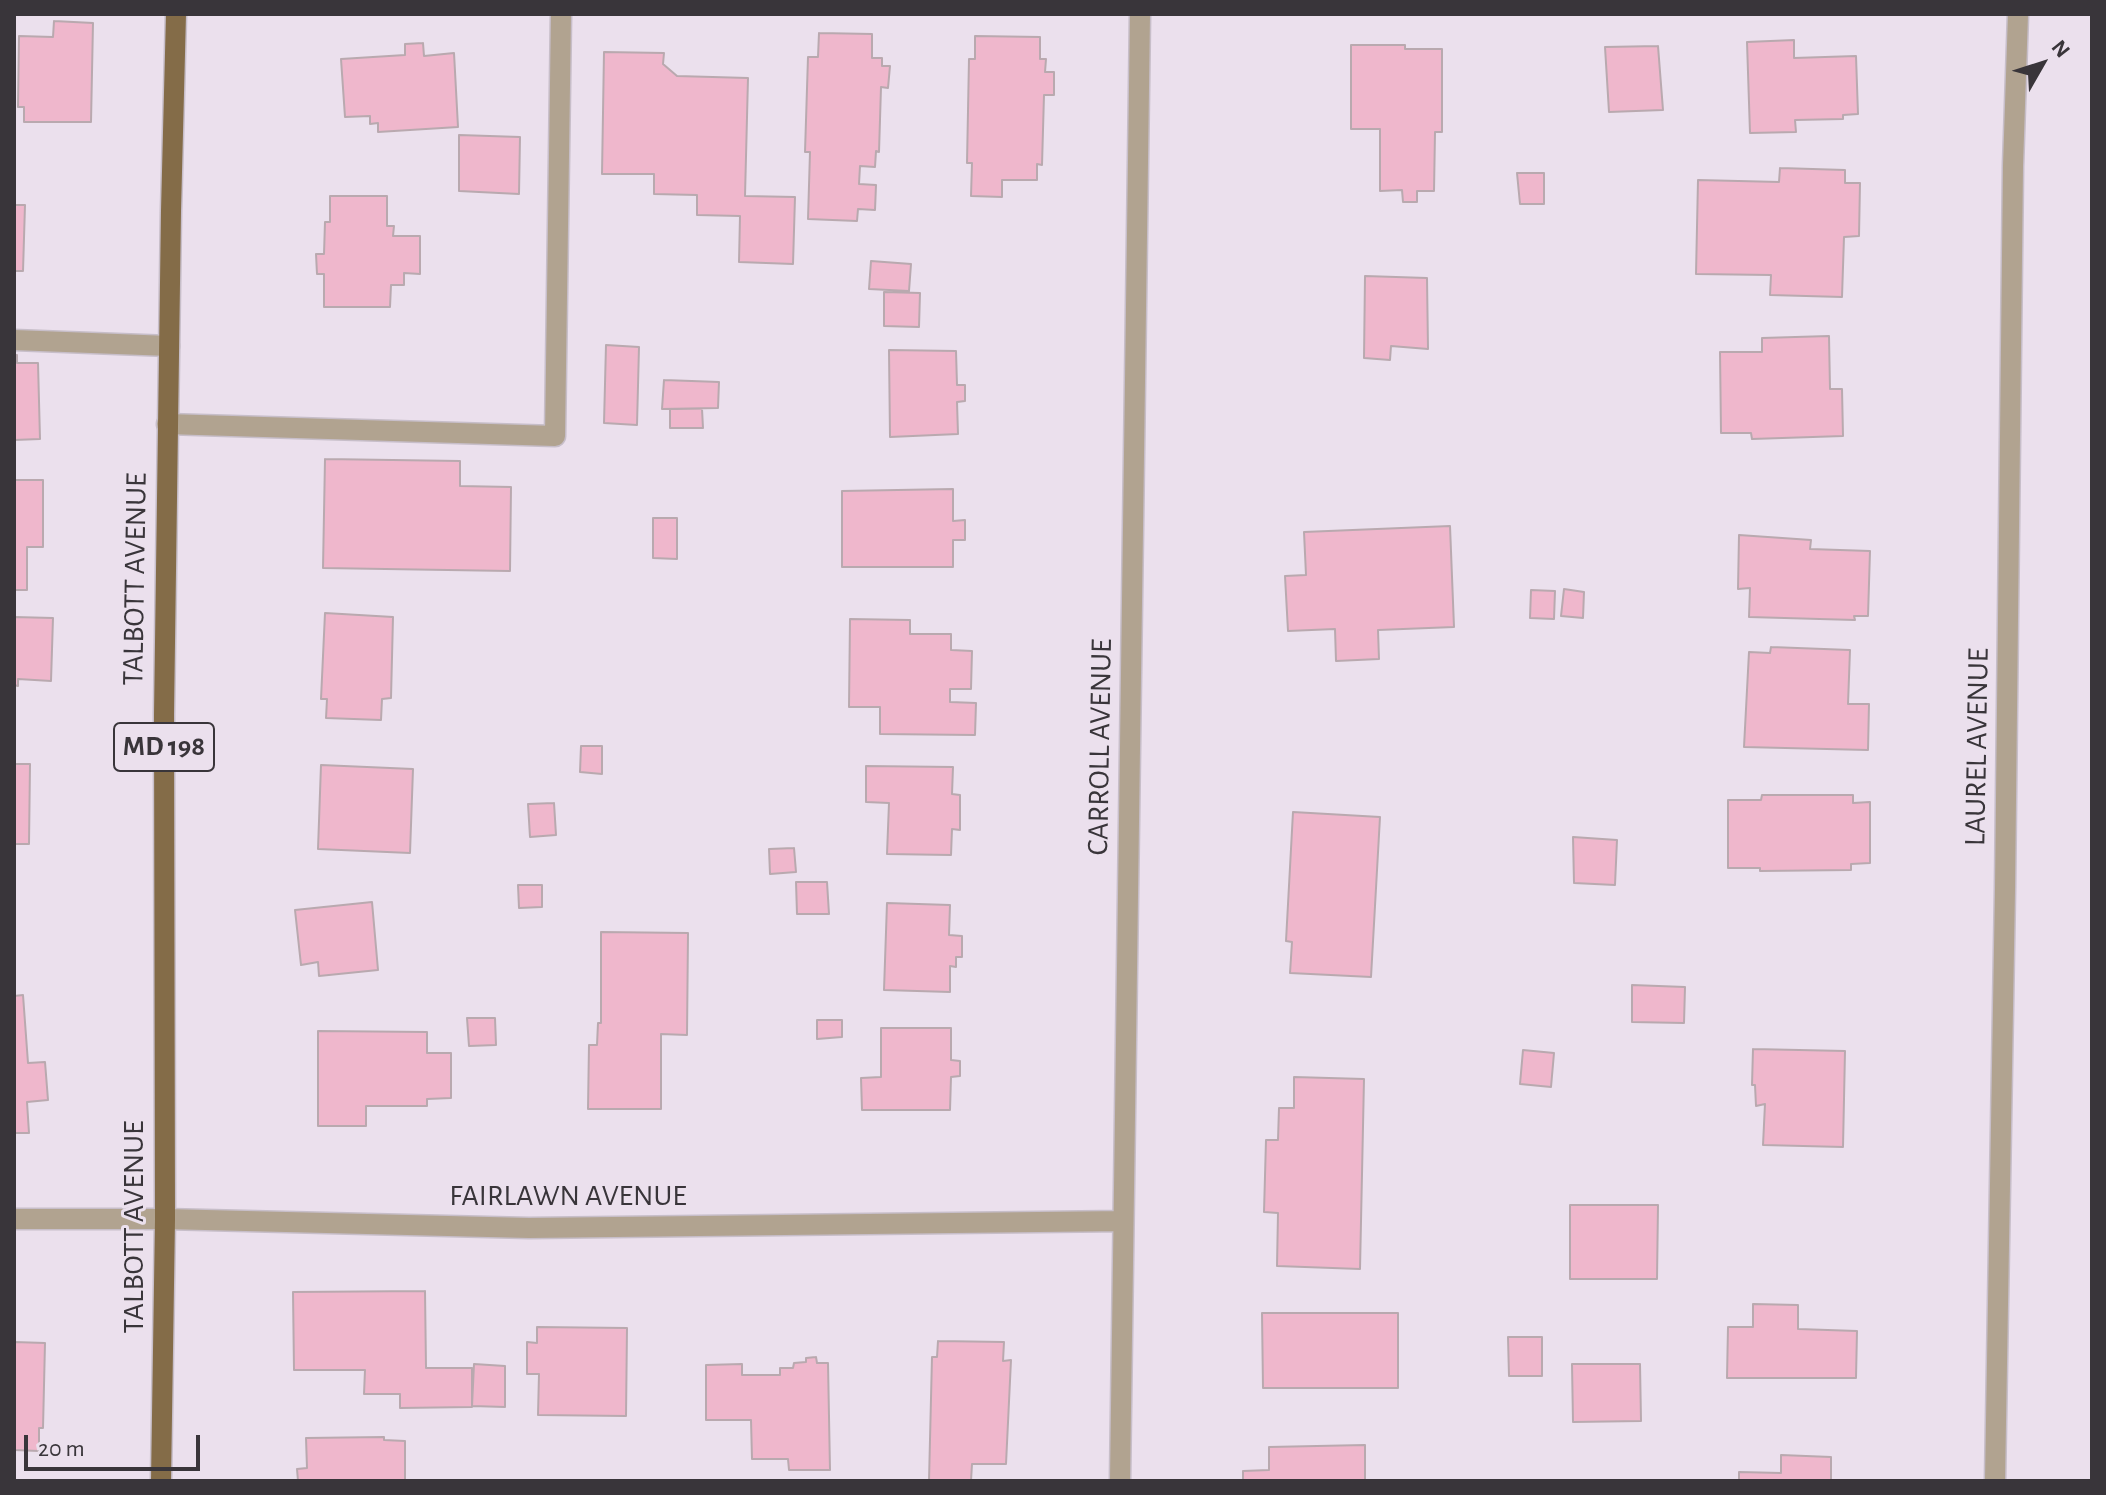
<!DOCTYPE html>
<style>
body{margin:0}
#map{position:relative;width:2106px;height:1495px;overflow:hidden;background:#ebe0ed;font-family:"Alegreya Sans",sans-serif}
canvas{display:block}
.frame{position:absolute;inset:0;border:16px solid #39353a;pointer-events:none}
.north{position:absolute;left:2002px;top:24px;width:80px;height:80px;-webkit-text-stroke:6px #ebe0ed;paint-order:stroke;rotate:51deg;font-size:22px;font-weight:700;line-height:32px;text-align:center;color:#39353a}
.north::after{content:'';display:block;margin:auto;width:28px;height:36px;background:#39353a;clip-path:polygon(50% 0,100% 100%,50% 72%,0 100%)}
.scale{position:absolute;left:24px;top:1435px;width:176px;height:36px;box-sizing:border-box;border:4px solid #39353a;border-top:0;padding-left:10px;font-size:24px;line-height:28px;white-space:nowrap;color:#39353a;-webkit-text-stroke:6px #ebe0ed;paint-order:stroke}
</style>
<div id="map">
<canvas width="2106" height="1495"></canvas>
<div class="frame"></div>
<div class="north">N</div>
<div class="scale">20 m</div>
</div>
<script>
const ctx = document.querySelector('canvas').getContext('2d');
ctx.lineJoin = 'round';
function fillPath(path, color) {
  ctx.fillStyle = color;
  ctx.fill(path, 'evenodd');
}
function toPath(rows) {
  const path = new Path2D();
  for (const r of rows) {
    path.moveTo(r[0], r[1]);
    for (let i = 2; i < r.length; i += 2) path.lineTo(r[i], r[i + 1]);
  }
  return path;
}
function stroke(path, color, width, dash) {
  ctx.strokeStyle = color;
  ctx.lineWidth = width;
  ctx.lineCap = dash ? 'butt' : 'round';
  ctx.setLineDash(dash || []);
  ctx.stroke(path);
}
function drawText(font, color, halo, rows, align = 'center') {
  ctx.font = font + ' "Alegreya Sans",sans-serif';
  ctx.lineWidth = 6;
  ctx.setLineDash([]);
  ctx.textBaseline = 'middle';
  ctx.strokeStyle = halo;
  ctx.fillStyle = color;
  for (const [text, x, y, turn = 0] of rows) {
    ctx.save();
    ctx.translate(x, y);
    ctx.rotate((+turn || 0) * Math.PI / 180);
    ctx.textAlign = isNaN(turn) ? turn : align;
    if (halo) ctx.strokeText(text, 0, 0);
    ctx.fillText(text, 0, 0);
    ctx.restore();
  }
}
const building = toPath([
 [54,21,93,23,91,122,24,122,24,107,18,107,19,36,53,37,54,21],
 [819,33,872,34,872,58,882,58,882,66,890,66,888,88,881,87,879,152,876,151,875,167,860,166,859,184,876,185,875,210,858,209,857,221,808,219,810,152,805,152,808,57,818,57,819,33],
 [975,36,1040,37,1040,59,1046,59,1045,72,1054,72,1054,95,1044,95,1042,165,1037,164,1037,180,1002,180,1002,197,971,196,972,163,967,163,969,59,975,59,975,36],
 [1794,40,1794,58,1856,56,1858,114,1843,115,1843,119,1795,120,1796,132,1750,133,1747,42,1794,40],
 [423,43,424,56,454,53,458,127,378,132,378,123,370,124,370,116,345,117,341,59,405,55,405,44,423,43],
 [1351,45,1405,45,1405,49,1442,49,1442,132,1435,132,1434,191,1417,191,1417,202,1403,202,1402,190,1380,191,1380,129,1351,129,1351,45],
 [1658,46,1663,110,1609,112,1605,47,1658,46],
 [604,52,664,53,663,64,677,76,748,78,745,196,795,197,793,264,739,262,740,216,697,215,697,195,654,194,654,174,602,174,604,52],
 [459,135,520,137,519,194,459,191,459,135],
 [1780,168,1845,170,1845,183,1860,183,1859,236,1844,237,1842,297,1770,295,1771,275,1696,274,1698,180,1779,182,1780,168],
 [1517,173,1544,173,1544,204,1520,204,1517,173],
 [330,196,387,196,387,226,394,226,393,236,420,236,420,274,404,273,404,285,391,285,390,307,324,307,324,274,317,274,316,254,324,254,325,222,330,222,330,196],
 [14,205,25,205,23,271,14,271,14,205],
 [871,261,911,264,909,291,869,289,871,261],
 [1365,276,1427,278,1428,349,1391,346,1390,360,1364,358,1365,276],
 [884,292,920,293,919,327,884,326,884,292],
 [1829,336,1830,389,1842,389,1843,436,1752,439,1751,433,1721,433,1720,352,1762,352,1762,338,1829,336],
 [606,345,639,347,637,425,604,423,606,345],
 [889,350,956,351,957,385,965,385,965,401,957,402,958,434,890,437,889,350],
 [14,355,17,355,17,363,38,363,40,439,14,440,14,355],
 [664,380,719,382,718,408,662,409,664,380],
 [670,409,702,409,703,428,670,428,670,409],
 [325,459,460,461,460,486,511,487,510,571,323,568,325,459],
 [14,480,43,480,43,547,27,547,27,590,14,590,14,480],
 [953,489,953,521,965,520,965,540,953,540,953,567,842,567,842,491,953,489],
 [653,518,677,518,677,559,653,558,653,518],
 [1450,526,1454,627,1378,630,1379,659,1336,661,1335,629,1288,631,1285,576,1306,575,1304,532,1450,526],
 [1739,535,1811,540,1810,549,1870,551,1868,616,1854,616,1855,620,1749,617,1750,588,1738,589,1739,535],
 [1564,589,1584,592,1583,618,1561,616,1564,589],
 [1531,590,1555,591,1554,619,1530,618,1531,590],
 [325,613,393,617,391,698,382,699,381,720,326,718,327,699,321,699,325,613],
 [14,617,53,618,51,681,18,679,18,686,14,685,14,617],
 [850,619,910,620,910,634,951,634,951,650,972,651,971,689,950,689,950,702,976,703,975,735,880,734,880,707,849,707,850,619],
 [1771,647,1850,650,1848,704,1869,704,1868,750,1744,747,1749,652,1770,653,1771,647],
 [581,746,602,746,602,774,580,772,581,746],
 [14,764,30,764,29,844,14,844,14,764],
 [321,765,413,769,410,853,318,849,321,765],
 [866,766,953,767,952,794,960,795,960,830,952,829,951,855,887,854,889,803,866,802,866,766],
 [1762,795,1853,795,1853,803,1870,802,1870,863,1851,864,1851,870,1760,871,1760,868,1728,868,1728,800,1761,800,1762,795],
 [554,803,556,835,530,837,528,804,554,803],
 [1293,812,1380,817,1371,977,1290,973,1292,942,1286,941,1293,812],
 [1573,837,1617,840,1615,885,1574,883,1573,837],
 [794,848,796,872,770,874,769,849,794,848],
 [796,882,827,882,829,914,797,914,796,882],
 [518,885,542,885,542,907,519,908,518,885],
 [372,902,378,970,319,976,318,962,301,965,295,910,372,902],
 [887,903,950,905,949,935,962,936,962,957,956,957,956,967,950,966,950,992,884,990,887,903],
 [601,932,688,933,687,1035,661,1034,661,1109,588,1109,589,1045,597,1045,598,1023,601,1023,601,932],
 [1632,985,1685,987,1684,1023,1632,1022,1632,985],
 [23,995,28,1063,45,1062,48,1100,27,1102,29,1133,14,1133,14,996,23,995],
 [467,1018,495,1018,496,1045,469,1046,467,1018],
 [817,1020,842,1020,842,1037,817,1039,817,1020],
 [881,1028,951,1028,951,1060,960,1061,960,1076,951,1077,950,1110,862,1110,861,1078,881,1077,881,1028],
 [318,1031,427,1032,427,1053,451,1053,451,1098,427,1099,427,1106,366,1106,366,1126,318,1126,318,1031],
 [1753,1049,1845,1051,1843,1147,1763,1145,1765,1104,1756,1106,1755,1085,1752,1085,1753,1049],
 [1523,1050,1554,1053,1551,1087,1520,1084,1523,1050],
 [1294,1077,1364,1079,1360,1269,1277,1266,1278,1213,1264,1212,1266,1140,1278,1140,1279,1108,1294,1108,1294,1077],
 [1570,1205,1658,1205,1657,1279,1570,1279,1570,1205],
 [425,1291,426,1368,472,1368,472,1407,400,1408,400,1394,364,1394,365,1370,294,1370,293,1292,425,1291],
 [1753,1304,1798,1305,1798,1329,1857,1331,1856,1378,1727,1378,1728,1327,1753,1327,1753,1304],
 [1262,1313,1398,1313,1398,1388,1263,1388,1262,1313],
 [537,1327,627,1328,626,1416,538,1415,539,1374,527,1374,527,1342,537,1343,537,1327],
 [1508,1337,1542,1337,1542,1376,1509,1376,1508,1337],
 [938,1341,1004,1342,1003,1361,1011,1360,1006,1464,972,1464,971,1481,929,1481,932,1357,937,1357,938,1341],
 [14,1342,45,1343,43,1428,39,1428,39,1451,14,1450,14,1342],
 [816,1357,817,1363,828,1363,830,1470,789,1470,788,1459,752,1459,751,1420,706,1420,706,1365,742,1364,742,1375,780,1375,780,1368,793,1368,794,1363,806,1362,806,1358,816,1357],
 [474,1364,505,1366,505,1407,472,1406,474,1364],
 [1572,1364,1640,1364,1641,1421,1573,1422,1572,1364],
 [384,1437,384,1440,405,1441,405,1481,298,1481,297,1469,307,1468,306,1438,384,1437],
 [1365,1445,1365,1481,1243,1481,1243,1471,1269,1470,1269,1447,1365,1445],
 [1781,1455,1831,1457,1831,1481,1739,1481,1739,1472,1781,1473,1781,1455]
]);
fillPath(building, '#efb7cc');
stroke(building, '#b9a9af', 2);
const service = toPath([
 [14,340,169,346],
 [167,424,555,436,561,14]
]);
const minor = toPath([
 [14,1219,165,1219,529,1228,1123,1221],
 [1120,1481,1140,14],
 [1995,1481,2005,889,2013,166,2018,14]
]);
const primary = toPath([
 [161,1481,165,1219,164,714,171,211,176,14]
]);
stroke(service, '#c7bec9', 23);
stroke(minor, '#c7bec9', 23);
stroke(primary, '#c7bec9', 23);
stroke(service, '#b1a390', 20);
stroke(minor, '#b1a390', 20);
stroke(primary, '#846c48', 20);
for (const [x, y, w] of [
 [164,747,100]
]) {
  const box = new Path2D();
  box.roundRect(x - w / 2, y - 24, w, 48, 6);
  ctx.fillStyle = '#ebe0ed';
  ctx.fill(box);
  stroke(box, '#39353a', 2);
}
drawText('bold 28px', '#39353a', null, [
 ["MD 198",164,747]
]);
drawText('30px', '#39353a', '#ebe0ed', [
 ["TALBOTT AVENUE",135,579,-89],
 ["CARROLL AVENUE",1100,747,-89],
 ["LAUREL AVENUE",1977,747,-89],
 ["FAIRLAWN AVENUE",568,1196],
 ["TALBOTT AVENUE",134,1227,-90]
]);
</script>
